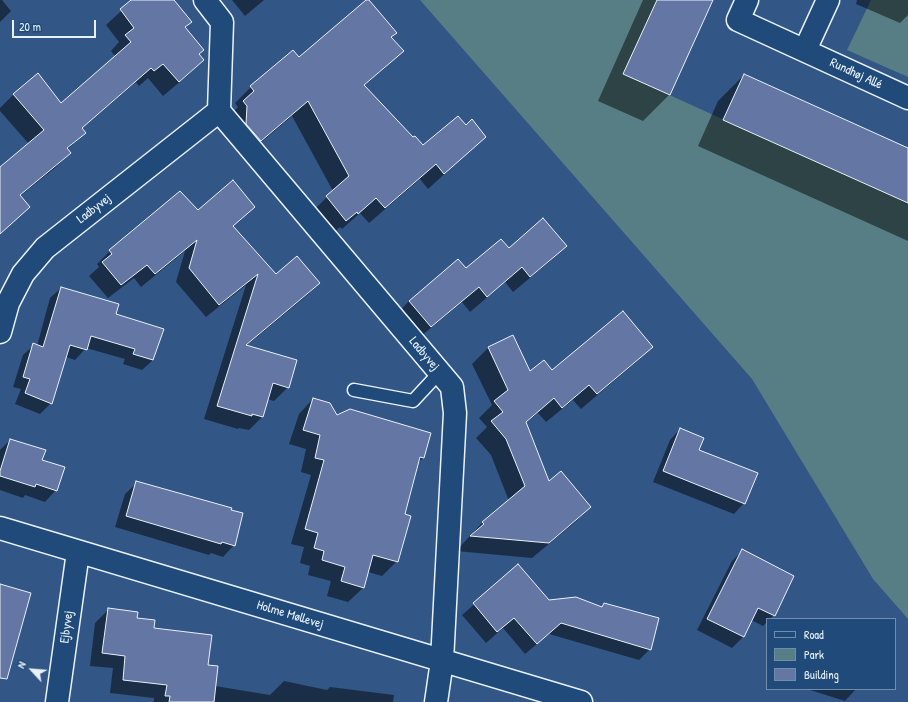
<!DOCTYPE html>
<meta charset="utf-8">
<style>
body{margin:0}
#map{position:relative;width:908px;height:702px;overflow:hidden;background:#325686;font-family:"Patrick Hand",sans-serif}
canvas{display:block}
.legend{position:absolute;left:766px;top:618px;width:130px;height:72px;box-sizing:border-box;background:#1f4a7a;border:1px solid #6f8dac;margin:0;padding:5px 7px;list-style:none;font-size:12px;color:#e8f1f8}
.legend li{display:flex;align-items:center;gap:8px;height:20px}
.legend b{width:20px;border:1px solid #6f8dac}
.north{position:absolute;left:12px;top:650px;width:40px;height:40px;-webkit-text-stroke:3px #1f4a7a;paint-order:stroke;rotate:296deg;font-size:11px;font-weight:700;line-height:16px;text-align:center;color:#e8f1f8}
.north::after{content:'';display:block;margin:auto;width:14px;height:18px;background:#e8f1f8;clip-path:polygon(50% 0,100% 100%,50% 72%,0 100%)}
.scale{position:absolute;left:12px;top:20px;width:84px;height:18px;box-sizing:border-box;border:2px solid #e8f1f8;border-top:0;padding-left:5px;font-size:12px;line-height:14px;white-space:nowrap;color:#e8f1f8;-webkit-text-stroke:3px #1f4a7a;paint-order:stroke}
</style>
<div id="map">
<canvas width="908" height="702"></canvas>
<ul class="legend">
<li><b style="height:5px;background:#1f4a7a"></b>Road</li>
<li><b style="height:11px;background:#577e84"></b>Park</li>
<li><b style="height:11px;background:#6376a4"></b>Building</li>
</ul>
<div class="north">N</div>
<div class="scale">20 m</div>
</div>
<script>
const ctx = document.querySelector('canvas').getContext('2d');
ctx.lineJoin = 'round';
function fillPath(path, color) {
  ctx.fillStyle = color;
  ctx.fill(path, 'evenodd');
}
function toPath(rows) {
  const path = new Path2D();
  for (const r of rows) {
    path.moveTo(r[0], r[1]);
    for (let i = 2; i < r.length; i += 2) path.lineTo(r[i], r[i + 1]);
  }
  return path;
}
function stroke(path, color, width, dash) {
  ctx.strokeStyle = color;
  ctx.lineWidth = width;
  ctx.lineCap = dash ? 'butt' : 'round';
  ctx.setLineDash(dash || []);
  ctx.stroke(path);
}
function drawText(font, color, halo, rows, align = 'center') {
  ctx.font = font + ' "Patrick Hand",sans-serif';
  ctx.lineWidth = 3;
  ctx.setLineDash([]);
  ctx.textBaseline = 'middle';
  ctx.strokeStyle = halo;
  ctx.fillStyle = color;
  for (const [text, x, y, turn = 0] of rows) {
    ctx.save();
    ctx.translate(x, y);
    ctx.rotate((+turn || 0) * Math.PI / 180);
    ctx.textAlign = isNaN(turn) ? turn : align;
    if (halo) ctx.strokeText(text, 0, 0);
    ctx.fillText(text, 0, 0);
    ctx.restore();
  }
}
fillPath(toPath([
 [420,0,657,0,623,74,908,203,908,619,873,579,752,379],
 [871,0,908,0,908,77,847,50]
]), '#577e84');
fillPath(toPath([
 [0,0,2,0,11,11,0,22],
 [133,0,172,0,190,22,184,28,198,54,203,60,188,75,163,96,148,78,139,86,136,82,81,129,84,133,67,150,70,153,55,168,20,196,29,207,0,234,0,167,29,144,0,111,0,108,14,94,61,104,116,57,111,51,119,42,106,25],
 [232,0,264,0,245,16],
 [368,0,391,37,402,51,386,67,363,86,413,138,423,146,465,126,485,137,428,189,420,179,369,223,360,213,342,229,340,227,330,236,311,213,333,191,292,116,245,156,228,117,238,107,235,103,251,87,293,51,299,59],
 [643,0,712,0,669,95,643,121,598,101],
 [857,0,908,0,908,15,900,23,856,4],
 [744,75,908,149,908,241,698,146,718,101],
 [254,207,232,227,276,275,319,283,306,296,246,346,288,387,274,401,267,399,262,417,249,430,239,428,238,429,204,419,246,285,206,317,176,282,185,251,141,287,134,278,108,298,89,276,99,267,97,264,110,251,198,211],
 [566,246,549,262,513,292,505,282,470,312,462,302,414,342,393,318,409,301,508,249],
 [61,288,115,315,153,360,142,370,123,364,125,359,86,348,75,360,66,357,51,403,40,414,15,404,21,389,13,387,23,355,34,345,37,346,50,298],
 [513,337,530,373,552,372,652,346,636,362,581,409,573,400,546,422,538,413,525,423,548,483,590,507,574,523,532,558,456,551,482,523,509,501,491,455,476,438,487,427,479,418,492,405,472,364,488,348],
 [313,399,337,416,430,434,423,458,418,463,403,515,397,561,382,576,368,572,363,588,348,602,327,596,331,581,308,575,310,566,300,563,304,547,291,544,311,475,301,472,306,449,289,444,299,414],
 [680,429,697,451,744,503,734,514,653,482,670,440],
 [10,440,56,490,45,502,25,495,23,498,0,490,0,450],
 [137,483,234,545,223,557,211,553,209,555,115,527,125,494],
 [743,550,774,615,770,619,767,619,767,622,763,626,751,620,743,637,732,648,697,630,732,561],
 [518,566,549,601,601,607,604,604,650,649,639,660,549,634,525,654,503,628,486,643,462,615],
 [108,610,136,619,207,666,215,686,270,695,284,681,327,690,330,687,394,695,393,702,154,702,154,698,110,693,113,668,90,666,95,623],
 [807,689,856,689,845,701]
]), '#0007');
const building = toPath([
 [131,0,174,0,192,22,185,27,204,50,199,54,204,60,179,82,163,64,154,71,151,68,82,128,86,133,67,148,71,153,20,195,30,207,0,234,0,167,44,130,13,94,38,73,61,103,131,42,125,35,134,28,120,9,131,0],
 [366,0,369,0,397,33,391,37,404,51,364,85,413,137,415,136,423,145,458,116,466,125,472,119,486,137,444,174,436,164,385,208,376,198,358,214,357,212,346,221,326,196,349,176,308,101,261,141,246,124,247,106,243,101,254,91,250,86,293,50,299,57,366,0],
 [657,0,713,0,670,95,623,74,657,0],
 [744,74,908,148,908,203,723,120,744,74],
 [233,180,255,207,233,226,276,274,297,256,320,283,246,345,297,360,289,388,273,383,263,417,252,414,252,416,217,406,258,274,219,305,189,268,197,240,155,274,147,265,121,285,102,262,112,254,109,250,180,191,198,210,233,180],
 [543,218,567,246,530,277,522,267,487,297,479,287,431,327,409,301,458,259,466,268,501,239,509,248,543,218],
 [61,287,119,304,116,314,164,329,153,360,133,354,135,349,91,336,87,350,70,345,52,404,25,393,30,379,23,377,33,343,43,347,61,287],
 [623,311,653,347,597,394,589,385,562,408,554,398,526,422,549,481,561,471,591,507,549,543,470,536,484,524,482,522,525,486,506,439,491,421,503,412,494,401,508,390,488,347,513,335,530,371,544,360,552,370,623,311],
 [313,398,330,403,337,415,350,409,431,433,424,458,420,457,405,514,411,516,398,562,373,555,364,588,341,581,345,567,322,560,324,551,314,548,318,533,305,529,324,460,315,458,320,435,303,430,313,398],
 [680,428,704,438,699,450,758,473,745,504,663,471,680,428],
 [10,439,46,450,42,460,65,467,57,491,36,484,35,487,0,476,0,471,10,439],
 [136,481,232,508,231,510,243,513,235,546,222,542,221,544,126,516,136,481],
 [742,549,794,576,775,616,758,608,744,637,707,619,742,549],
 [518,564,549,600,576,597,602,607,604,603,659,618,651,650,561,623,537,644,514,618,497,632,473,603,518,564],
 [0,584,31,593,7,679,0,678,0,584],
 [108,608,138,612,137,618,155,620,154,628,212,635,208,665,218,666,214,702,169,702,170,696,165,696,167,685,123,680,125,656,102,653,108,608]
]);
fillPath(building, '#6376a4');
stroke(building, '#e8f1f8', 1);
const service = toPath([
 [354,390,413,401,439,373]
]);
const minor = toPath([
 [205,0,222,22,219,111],
 [747,0,738,20,908,98],
 [805,50,828,0],
 [0,332,8,303,23,274,45,248,219,111,452,387,455,413,442,661,436,702],
 [0,528,581,702],
 [57,702,78,552]
]);
stroke(service, '#e8f1f8', 15);
stroke(minor, '#e8f1f8', 25);
stroke(service, '#1f4a7a', 12);
stroke(minor, '#1f4a7a', 22);
drawText('13px', '#e8f1f8', '#1f4a7a', [
 ["Rundhøj Allé",856,74,25],
 ["Ladbyvej",94,209,-38],
 ["Ladbyvej",424,354,50],
 ["Holme Møllevej",290,615,17],
 ["Ejbyvej",67,627,-82]
]);
</script>
